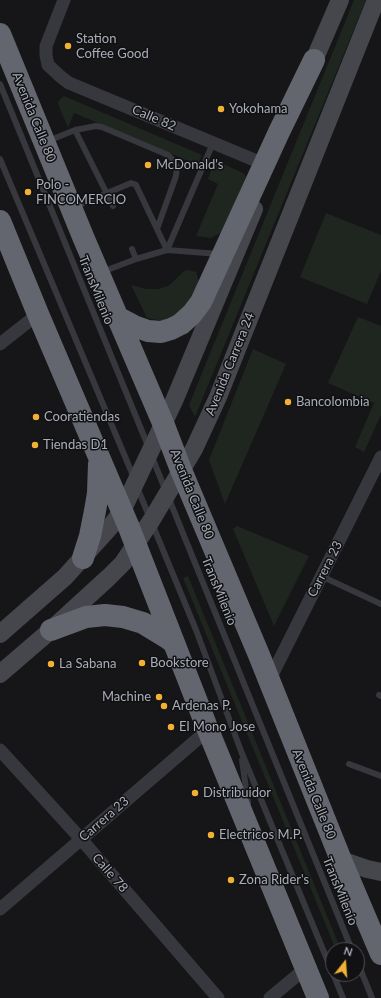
<!DOCTYPE html>
<style>
body{margin:0}
#map{position:relative;width:381px;height:998px;overflow:hidden;background:#161618;font-family:Lato,sans-serif}
canvas{display:block}
.north{position:absolute;left:325px;top:942px;width:40px;height:40px;box-sizing:border-box;background:#111113;border:1px solid #4d4f55;border-radius:50%;rotate:17deg;font-size:11px;font-weight:700;line-height:16px;text-align:center;color:#a8adb8}
.north::after{content:'';display:block;margin:auto;width:14px;height:18px;background:#f2b134;clip-path:polygon(50% 0,100% 100%,50% 72%,0 100%)}
</style>
<div id="map">
<canvas width="381" height="998"></canvas>
<div class="north">N</div>
</div>
<script>
const ctx = document.querySelector('canvas').getContext('2d');
ctx.lineJoin = 'round';
function fillPath(path, color) {
  ctx.fillStyle = color;
  ctx.fill(path, 'evenodd');
}
function toPath(rows) {
  const path = new Path2D();
  for (const r of rows) {
    path.moveTo(r[0], r[1]);
    for (let i = 2; i < r.length; i += 2) path.lineTo(r[i], r[i + 1]);
  }
  return path;
}
function stroke(path, color, width, dash) {
  ctx.strokeStyle = color;
  ctx.lineWidth = width;
  ctx.lineCap = dash ? 'butt' : 'round';
  ctx.setLineDash(dash || []);
  ctx.stroke(path);
}
function drawText(font, color, halo, rows, align = 'center') {
  ctx.font = font + ' Lato,sans-serif';
  ctx.lineWidth = 3;
  ctx.setLineDash([]);
  ctx.textBaseline = 'middle';
  ctx.strokeStyle = halo;
  ctx.fillStyle = color;
  for (const [text, x, y, turn = 0] of rows) {
    ctx.save();
    ctx.translate(x, y);
    ctx.rotate((+turn || 0) * Math.PI / 180);
    ctx.textAlign = isNaN(turn) ? turn : align;
    if (halo) ctx.strokeText(text, 0, 0);
    ctx.fillText(text, 0, 0);
    ctx.restore();
  }
}
fillPath(toPath([
 [354,0,366,0,195,417,189,405],
 [64,96,202,155,198,165,74,113,68,128,58,104,59,100],
 [215,160,243,173,246,177,224,231,211,238,196,236,218,184,208,179],
 [326,213,381,235,381,271,367,304,300,277],
 [188,270,196,272,199,282,190,300,181,312,169,320,158,320,147,318,131,285,146,289,159,289,170,285,184,271],
 [358,317,381,326,381,415,364,452,355,447,374,403,328,383],
 [253,349,286,364,225,504,209,460],
 [237,526,309,556,274,626,233,529],
 [188,576,341,950,336,950,183,578]
]), '#1e261f');
stroke(toPath([
 [0,84,148,446],
 [75,130,113,206],
 [48,141,75,130,96,126,102,127,168,155,174,161,177,167,176,176,157,229],
 [0,159,134,478],
 [74,207,131,183,134,184,136,185,167,250],
 [132,249,136,259],
 [167,250,213,143],
 [102,272,136,259,167,250,219,254],
 [152,457,352,950],
 [137,487,196,630,241,751,343,998],
 [321,576,381,604],
 [379,695,381,696],
 [242,760,248,803],
 [349,764,381,776],
 [357,961,372,998]
]), '#37383d', 6);
stroke(toPath([
 [64,0,46,46,46,55,48,65,61,77,69,83,264,164],
 [0,344,38,314],
 [269,681,381,457],
 [0,750,81,839,218,998],
 [0,909,208,730],
 [270,998,306,968]
]), '#37383d', 13);
stroke(toPath([
 [309,72,340,0],
 [0,634,65,577,111,526,122,511,174,401,254,209],
 [0,674,51,630,109,577,123,563,151,521,194,449,218,397,376,0],
 [341,860,367,869,381,872]
]), '#45474d', 18);
stroke(toPath([
 [0,34,84,239,163,423,181,470,259,655,341,860,381,954],
 [0,221,38,314,128,525,208,730,318,998],
 [117,317,134,326,148,331,161,332,171,329,181,324,192,314,201,302,279,132,314,60],
 [83,558,90,536,95,511,98,493,99,464],
 [51,630,86,617,105,615,123,617,143,623,166,637,174,643]
]), '#63666e', 22);
for (const [x, y, r, color] of [
 [68,46,4,"#f2b134"],
 [221,109,4,"#f2b134"],
 [148,165,4,"#f2b134"],
 [28,192,4,"#f2b134"],
 [288,402,4,"#f2b134"],
 [36,417,4,"#f2b134"],
 [35,445,4,"#f2b134"],
 [142,663,4,"#f2b134"],
 [51,664,4,"#f2b134"],
 [159,697,4,"#f2b134"],
 [164,706,4,"#f2b134"],
 [171,727,4,"#f2b134"],
 [195,793,4,"#f2b134"],
 [211,835,4,"#f2b134"],
 [231,880,4,"#f2b134"]
]) {
  const dot = new Path2D();
  dot.arc(x, y, r, 0, 2 * Math.PI);
  ctx.fillStyle = color;
  ctx.fill(dot);
  stroke(dot, '#111113', 1.5);
}
drawText('13px', '#a8adb8', '#111113', [
 ["Station",76,39],
 ["Coffee Good",76,54],
 ["Yokohama",229,109],
 ["McDonald's",156,165],
 ["Polo -",36,185],
 ["FINCOMERCIO",36,200],
 ["Bancolombia",296,402],
 ["Cooratiendas",44,417],
 ["Tiendas D1",43,445],
 ["Bookstore",150,663],
 ["La Sabana",59,664],
 ["Machine",151,697,"right"],
 ["Ardenas P.",172,706],
 ["El Mono Jose",179,727],
 ["Distribuidor",203,793],
 ["Electricos M.P.",219,835],
 ["Zona Rider's",239,880]
], 'left');
drawText('13px', '#a8adb8', '#111113', [
 ["Avenida Calle 80",34,117,68],
 ["Calle 82",154,118,23],
 ["TransMilenio",96,290,68],
 ["Avenida Carrera 24",230,364,-68],
 ["Avenida Calle 80",192,494,68],
 ["Carrera 23",325,569,-63],
 ["TransMilenio",219,591,68],
 ["Avenida Calle 80",314,794,68],
 ["Carrera 23",104,819,-41],
 ["Calle 78",110,873,49],
 ["TransMilenio",340,891,68]
]);
</script>
